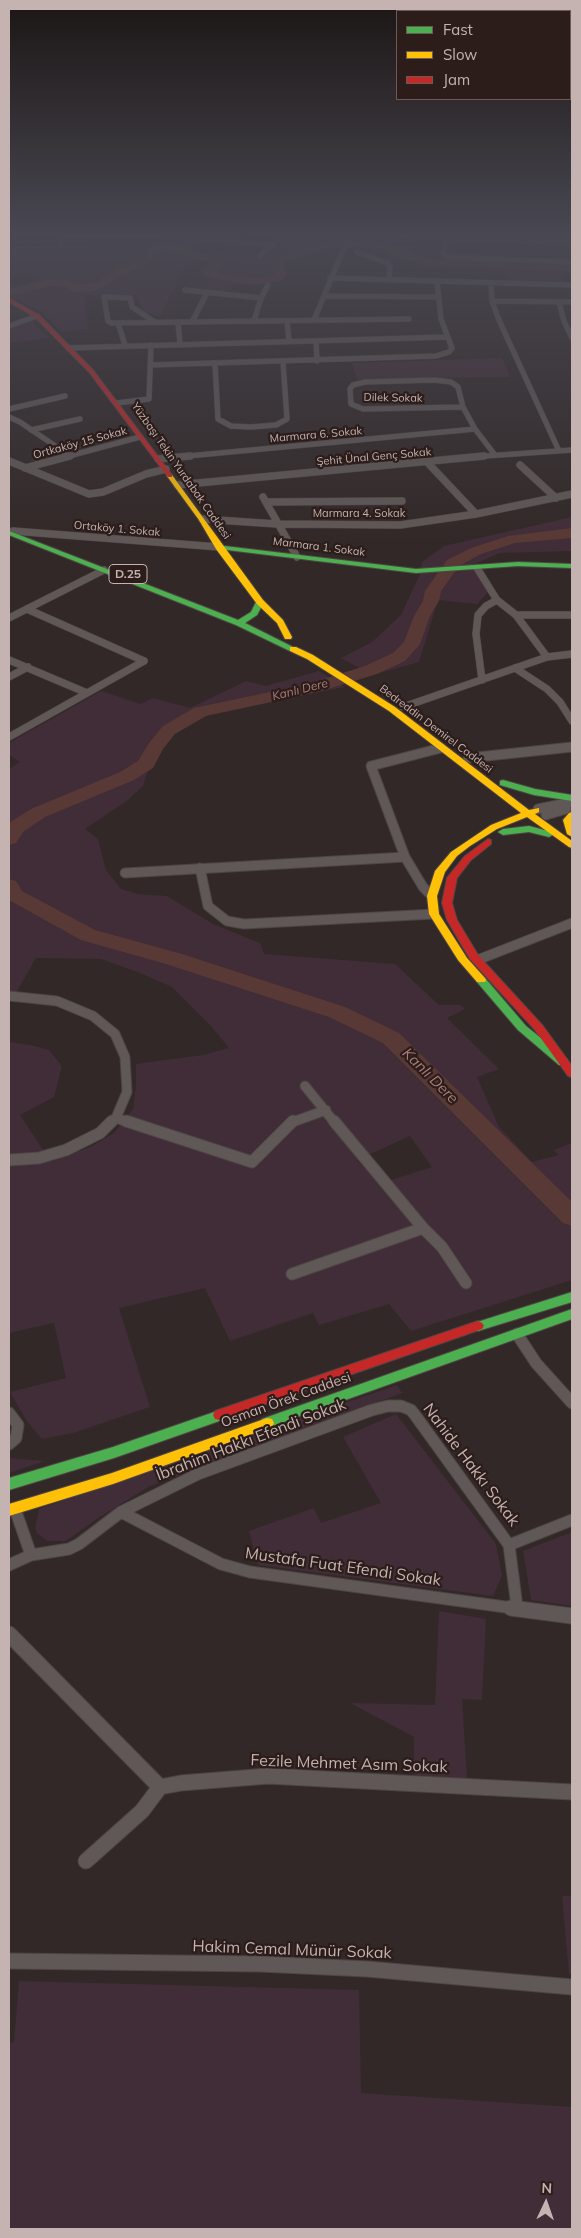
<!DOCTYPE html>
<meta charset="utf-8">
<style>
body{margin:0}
#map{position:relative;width:581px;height:2238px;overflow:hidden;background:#322827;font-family:Mulish,sans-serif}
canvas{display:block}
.frame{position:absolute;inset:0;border:10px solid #c4b3b0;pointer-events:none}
.legend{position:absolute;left:396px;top:10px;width:175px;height:90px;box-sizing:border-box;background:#2c1d1b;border:1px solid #695957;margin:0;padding:6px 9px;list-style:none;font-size:15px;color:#c4b3b0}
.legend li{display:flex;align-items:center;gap:10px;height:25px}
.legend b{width:25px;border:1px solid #695957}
.north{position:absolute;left:521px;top:2178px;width:50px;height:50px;-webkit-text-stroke:4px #2c1d1b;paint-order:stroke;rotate:3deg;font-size:14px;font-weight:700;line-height:20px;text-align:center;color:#c4b3b0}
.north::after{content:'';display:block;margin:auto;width:18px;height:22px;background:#c4b3b0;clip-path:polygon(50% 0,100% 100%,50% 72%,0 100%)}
</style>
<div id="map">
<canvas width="581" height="2238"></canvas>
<div class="frame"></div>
<ul class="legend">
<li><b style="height:6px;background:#4caf50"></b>Fast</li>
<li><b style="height:6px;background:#ffc107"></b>Slow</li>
<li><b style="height:6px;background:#c62828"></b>Jam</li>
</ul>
<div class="north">N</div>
</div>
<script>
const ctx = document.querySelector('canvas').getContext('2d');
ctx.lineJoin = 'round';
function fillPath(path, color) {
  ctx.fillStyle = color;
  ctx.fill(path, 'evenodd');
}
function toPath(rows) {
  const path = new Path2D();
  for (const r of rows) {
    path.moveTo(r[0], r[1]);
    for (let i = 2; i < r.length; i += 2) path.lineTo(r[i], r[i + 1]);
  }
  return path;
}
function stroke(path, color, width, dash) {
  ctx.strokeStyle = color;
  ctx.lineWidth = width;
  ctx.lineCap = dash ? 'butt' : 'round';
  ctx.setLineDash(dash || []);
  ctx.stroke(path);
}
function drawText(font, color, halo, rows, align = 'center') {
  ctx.font = font + ' Mulish,sans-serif';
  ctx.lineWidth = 4.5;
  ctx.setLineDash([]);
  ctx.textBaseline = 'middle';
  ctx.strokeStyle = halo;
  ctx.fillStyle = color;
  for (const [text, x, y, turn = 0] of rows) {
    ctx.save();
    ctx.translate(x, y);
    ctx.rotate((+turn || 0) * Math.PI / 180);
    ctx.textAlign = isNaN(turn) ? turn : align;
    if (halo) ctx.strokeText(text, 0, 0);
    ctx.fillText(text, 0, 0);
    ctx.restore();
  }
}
fillPath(toPath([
 [243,233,371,233,396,237,392,245,415,246,412,252,429,258,572,264,572,275,561,274,564,282,507,281,504,272,426,267,410,261,390,262,380,256,394,254,366,245,335,247,312,255,288,260,284,267,285,275,279,281,260,285,234,284,230,293,206,290,210,280,193,276,210,262,188,260,160,317,145,312,135,295,85,295,88,329,61,332,43,313,9,296,9,287,38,279,9,277,9,247,167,243,184,245,190,240,202,241,193,251,213,256,220,252,258,259,282,243,284,239],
 [405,233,563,233,569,240,406,234],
 [30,319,49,338,9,343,9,328],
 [502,358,510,377,357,379,352,363],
 [572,517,572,551,500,553,472,565,488,592,477,604,438,600,419,662,372,675,341,658,372,642,401,615,420,574,422,562,444,546],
 [319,671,345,687,242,706,205,715,173,731,160,748,147,773,143,786,128,800,85,829,98,839,106,870,121,889,138,894,167,896,213,924,260,943,264,954,395,964,439,1005,461,1005,465,1009,447,1018,499,1069,477,1077,499,1127,532,1162,559,1155,554,1150,572,1143,572,1280,411,1331,389,1304,319,1325,313,1313,230,1341,205,1288,119,1308,150,1407,73,1433,42,1439,28,1423,10,1392,66,1378,54,1323,9,1333,9,1042,31,1045,49,1050,62,1066,54,1097,20,1115,51,1162,92,1146,114,1133,133,1109,136,1086,136,1064,203,1055,229,1048,211,1026,172,987,140,973,101,959,36,958,16,993,9,993,9,769,20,762,9,755,9,743,101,691,141,704,153,698,190,708,246,681,266,686],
 [410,1136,432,1167,379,1184,357,1160],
 [397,1385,402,1393,150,1486,98,1518,66,1541,47,1541,37,1533,35,1528,39,1509],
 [396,1414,496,1544,502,1576,493,1596,258,1565,249,1531,314,1508,321,1523,381,1503,343,1437],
 [9,1458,45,1461,9,1473],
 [572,1532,572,1606,531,1600,523,1551],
 [439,1611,486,1619,482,1700,462,1699,467,1779,414,1775,414,1737,350,1703,435,1705],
 [562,1896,572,1896,572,1974,569,1974],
 [19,1981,359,1990,361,2093,572,2107,572,2229,9,2229,9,2043,14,2042]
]), '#412d37');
fillPath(toPath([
 [338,240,377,243,428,259,572,265,572,271,427,265,376,249,338,246,288,260,283,263,283,266,287,275,285,277,279,281,256,285,211,278,204,273,211,263,162,249,149,263,112,280,107,286,89,292,75,292,65,287,50,286,9,296,9,289,50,279,68,280,77,284,99,282,104,276,141,259,153,245,162,243,189,249,222,260,224,262,217,272,218,273,256,279,275,274,271,266,272,261,280,256,338,240],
 [572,528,572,538,515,543,481,554,459,566,441,591,439,601,430,616,420,644,405,661,377,674,318,692,206,716,175,734,163,749,153,768,134,780,45,817,23,832,16,843,9,845,9,823,31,809,120,772,138,761,149,743,163,726,194,708,308,684,365,666,393,653,404,642,414,616,423,601,425,591,447,560,471,548,508,536,572,528],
 [9,879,16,881,22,891,95,930,182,954,345,1007,399,1033,572,1202,572,1226,563,1223,383,1043,329,1017,166,964,81,940,9,900,9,879]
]), '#593935');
const streetFar4 = toPath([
 [346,233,572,243],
 [63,235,143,234,274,245],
 [447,237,443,254,449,257,572,262],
 [60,246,63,233],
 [357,252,387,263,390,267,389,280],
 [260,256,286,233],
 [330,278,572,285],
 [491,283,492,301,499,320,559,451],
 [185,290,261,298],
 [324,296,439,297],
 [492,301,572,302],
 [559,302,564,321,572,338],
 [314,320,346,243,348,233],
 [254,321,261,298,268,285],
 [287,321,289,341],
 [155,322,132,307,130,298,104,297,108,321,111,323,409,319],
 [178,322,180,344],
 [192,322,207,293],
 [118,323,125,345],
 [9,326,37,316],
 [316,341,317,361],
 [68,348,448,337],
 [215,364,218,419,231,426,251,427,276,425,287,419,283,362],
 [150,365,436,356,449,352,452,348,441,319,437,281],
 [434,380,451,382,458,387,463,407,363,409,351,404,350,389,353,385,365,382,434,380],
 [117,403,149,399,151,345],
 [463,407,475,429,495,455],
 [9,409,65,396],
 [9,417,20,422,70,456],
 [31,430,80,419],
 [65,457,140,437],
 [177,457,475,429],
 [471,457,572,450]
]);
const streetFar3 = toPath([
 [158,459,190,456],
 [9,461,89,494,103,492,146,474,166,469],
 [427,462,476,514],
 [520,465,556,498],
 [25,468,70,456],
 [177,485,484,456],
 [263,497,297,557],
 [266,502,402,501],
 [202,519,277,524,400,525,476,514,572,494],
 [13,531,219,547],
 [477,568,497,600,516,615,547,657],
 [27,609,144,661],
 [516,615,572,615],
 [9,618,104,570],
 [9,660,87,693],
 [515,668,547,689,560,702,572,721],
 [9,677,28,667],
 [482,680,476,634,478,615,486,606,497,600],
 [403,707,547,657,572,654],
 [9,737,144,661]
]);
const streetFar2 = toPath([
 [468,758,572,747],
 [538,809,572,802],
 [546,815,566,809],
 [200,868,208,906,227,921,244,924,434,914],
 [125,873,405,857],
 [432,896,423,887,405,857,371,766,441,748],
 [477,960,572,923],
 [9,996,57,1001,93,1016,115,1034,125,1057,127,1092,116,1118,111,1123],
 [305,1086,335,1123],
 [116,1118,130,1123],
 [290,1123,326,1110]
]);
const streetFar1 = toPath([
 [126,1121,252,1162,293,1121],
 [334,1121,423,1228,442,1247,466,1283],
 [9,1160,39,1158,66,1150,100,1133,112,1121],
 [292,1274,423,1228],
 [517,1334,536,1363,572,1403],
 [9,1413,18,1425,16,1438,9,1444],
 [15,1509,31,1555],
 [121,1512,221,1564,250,1572,520,1609],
 [509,1545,572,1520],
 [9,1565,31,1555,69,1549,79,1544,121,1512,198,1474,372,1410,388,1406,401,1406,411,1410,415,1415,509,1545,517,1607]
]);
const street = toPath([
 [511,1608,572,1616],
 [9,1634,160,1787],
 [160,1787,181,1783,268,1776,572,1792],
 [86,1861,142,1811,160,1787],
 [9,1961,260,1964,367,1969,572,1987]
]);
const fast = toPath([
 [9,531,238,620,251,612,257,600,263,600,264,602,257,615,245,623,297,649,290,651,236,625,9,535,9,531],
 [216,545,416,569,518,562,572,564,572,568,518,566,416,573,219,549,215,547,216,545],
 [503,780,535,789,572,795,572,801,534,795,500,785,500,781,503,780],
 [529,826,552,832,554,834,549,837,529,832,503,835,498,832,503,829,529,826],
 [481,977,485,978,526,1026,567,1059,568,1062,567,1065,559,1065,518,1030,477,982,476,980,481,977],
 [572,1292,572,1302,478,1331,474,1329,472,1326,474,1323,572,1292],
 [572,1309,572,1319,267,1428,262,1427,260,1423,262,1419,572,1309],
 [220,1410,225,1411,227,1415,225,1419,114,1458,9,1490,9,1478,113,1447,220,1410]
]);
const slow = toPath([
 [168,475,172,475,263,600,283,620,292,637,291,639,285,639,277,623,257,604,216,549,199,520,167,476,168,475],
 [290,647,296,647,313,655,395,707,529,810,539,808,539,812,535,814,572,841,572,848,569,847,527,817,497,829,470,846,457,856,445,872,437,896,439,914,467,958,485,978,486,980,485,982,477,982,458,960,429,914,427,896,435,871,451,852,491,825,521,813,389,711,307,659,290,651,290,647],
 [572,812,572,837,567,834,563,820,569,813,572,812],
 [267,1418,272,1419,274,1423,272,1427,113,1484,9,1516,9,1504,112,1473,267,1418]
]);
const jam = toPath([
 [9,298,39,315,93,370,172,475,172,477,168,477,89,372,35,317,9,302,9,298],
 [488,839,491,840,491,844,471,860,457,878,452,903,457,920,478,955,543,1026,572,1066,572,1077,568,1076,535,1030,470,959,447,920,442,903,447,878,465,856,488,839],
 [478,1321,482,1323,484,1326,482,1329,220,1420,215,1419,213,1415,215,1411,478,1321]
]);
stroke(streetFar4, '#4c4544', 6);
stroke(streetFar3, '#4c4544', 8);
stroke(streetFar2, '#4c4544', 11);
stroke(streetFar1, '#4c4544', 13);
stroke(street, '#4c4544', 17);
stroke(fast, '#4f4544', 2);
stroke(slow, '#4f4544', 2);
stroke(jam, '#4f4544', 2);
stroke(streetFar4, '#605856', 5);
stroke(streetFar3, '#605856', 7);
stroke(streetFar2, '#605856', 9);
stroke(streetFar1, '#605856', 11);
stroke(street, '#605856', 15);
fillPath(fast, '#4caf50');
fillPath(slow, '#ffc107');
fillPath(jam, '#c62828');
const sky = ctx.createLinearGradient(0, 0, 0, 546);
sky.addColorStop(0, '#1c1615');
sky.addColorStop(0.43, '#494852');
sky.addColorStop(1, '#49485200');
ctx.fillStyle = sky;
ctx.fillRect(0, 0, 581, 546);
drawText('11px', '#c4b3b0', '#2c1d1b', [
 ["Dilek Sokak",393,398,1],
 ["Marmara 6. Sokak",316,435,-5],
 ["Ortkaköy 15 Sokak",80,443,-15],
 ["Şehit Ünal Genç Sokak",374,457,-5],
 ["Yüzbaşı Tekin Yurdabak Caddesi",181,471,55],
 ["Marmara 4. Sokak",359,514],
 ["Ortaköy 1. Sokak",117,529,5],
 ["Marmara 1. Sokak",319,547,7],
 ["Bedreddin Demirel Caddesi",436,729,37]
]);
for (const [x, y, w] of [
 [128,574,38]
]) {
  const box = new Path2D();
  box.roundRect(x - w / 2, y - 9.5, w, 19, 4);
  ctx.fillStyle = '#2c1d1b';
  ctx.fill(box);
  stroke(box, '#c4b3b0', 1);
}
drawText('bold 12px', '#c4b3b0', null, [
 ["D.25",128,574]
]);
drawText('italic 12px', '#aa7e7a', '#2c1d1b', [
 ["Kanlı Dere",300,690,-14]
]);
drawText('14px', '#c4b3b0', '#2c1d1b', [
 ["Osman Örek Caddesi",286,1400,-20]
]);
drawText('italic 15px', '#aa7e7a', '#2c1d1b', [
 ["Kanlı Dere",430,1076,45]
]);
drawText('16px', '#c4b3b0', '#2c1d1b', [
 ["İbrahim Hakkı Efendi Sokak",251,1440,-21],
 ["Nahide Hakkı Sokak",471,1465,53],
 ["Mustafa Fuat Efendi Sokak",343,1567,8],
 ["Fezile Mehmet Asım Sokak",349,1764,2],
 ["Hakim Cemal Münür Sokak",292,1950,2]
]);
</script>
